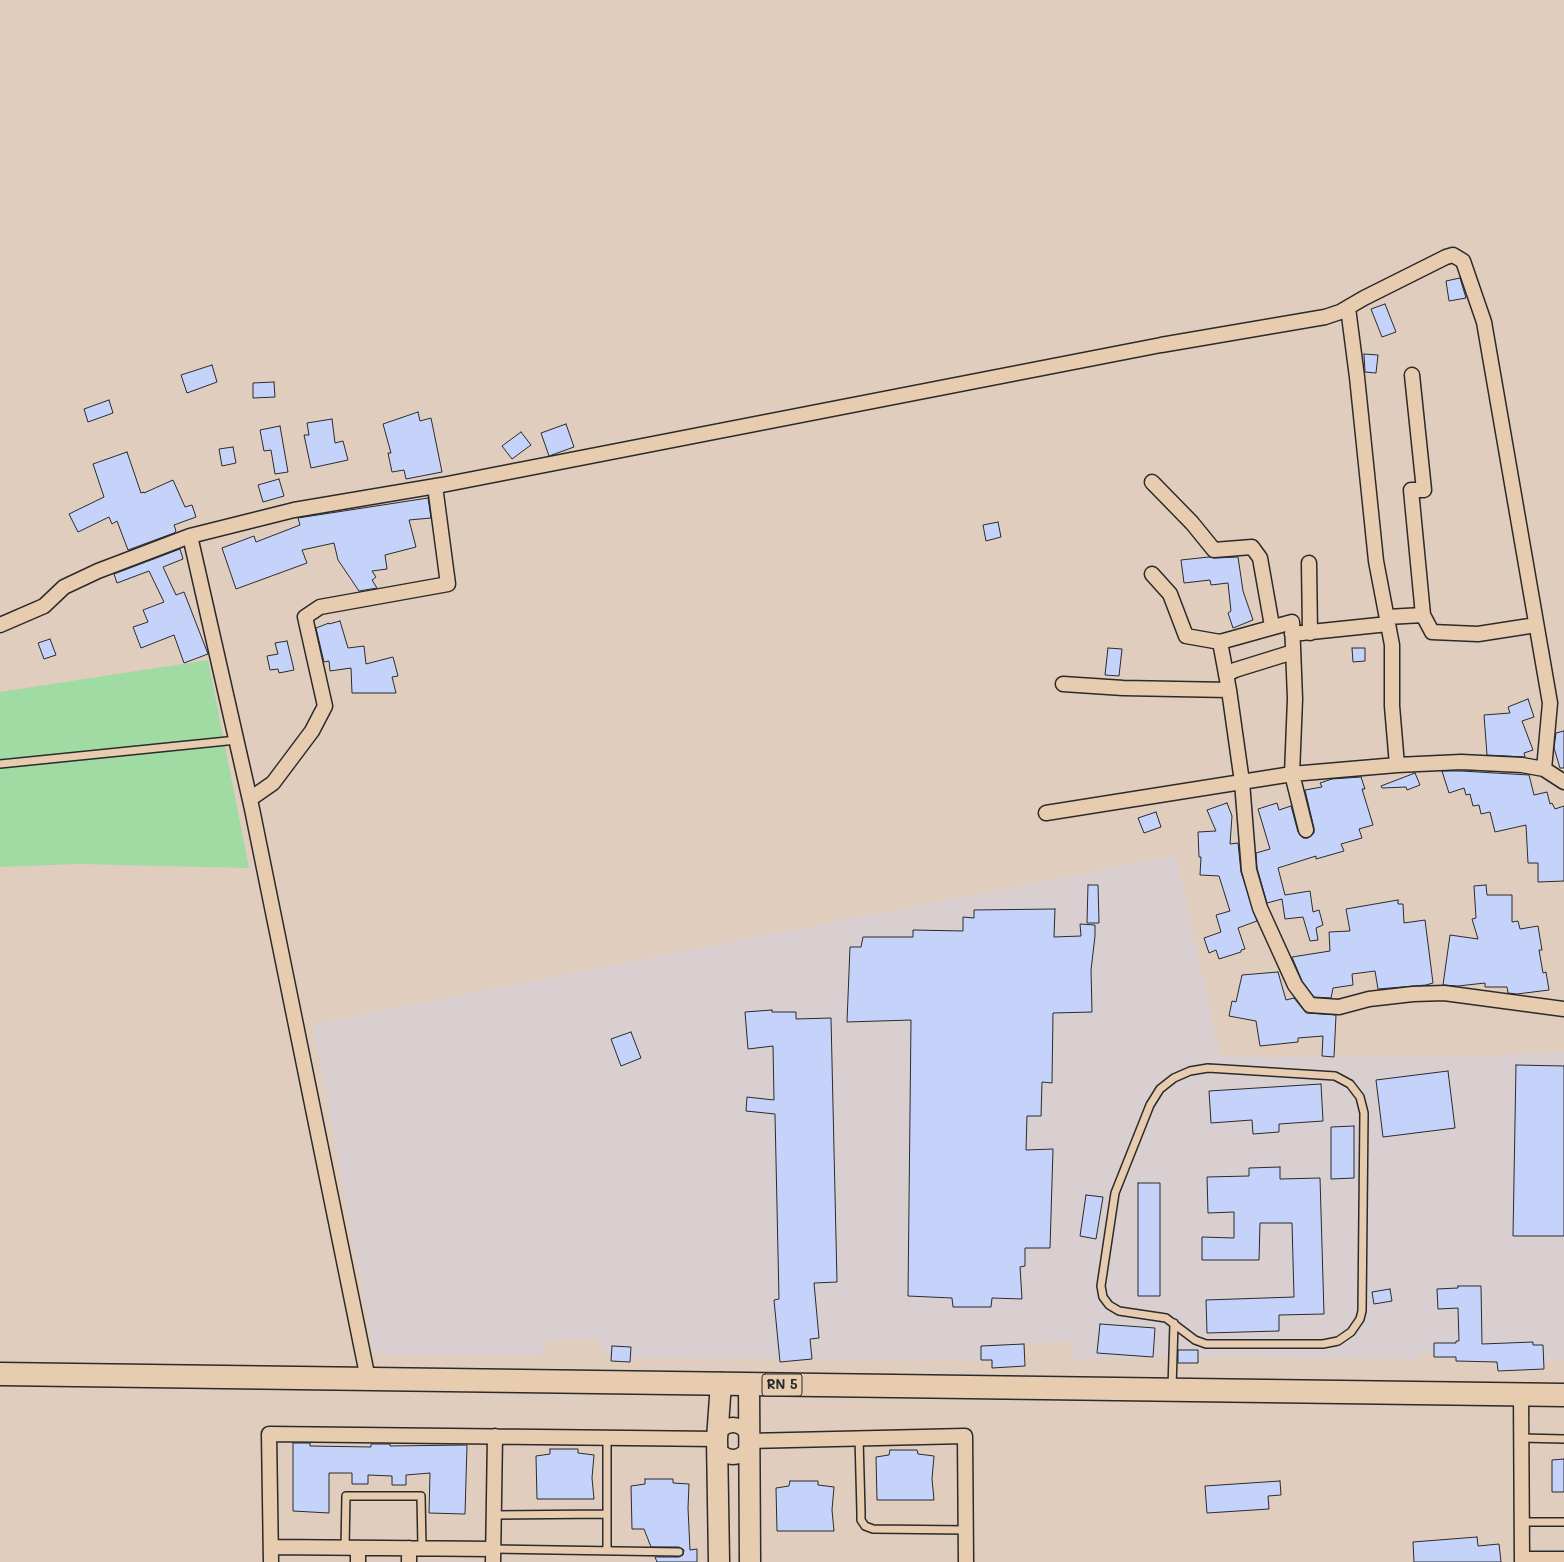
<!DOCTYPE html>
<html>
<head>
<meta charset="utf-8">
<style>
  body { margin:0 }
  canvas { display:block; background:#e1cdbe }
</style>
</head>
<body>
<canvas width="1564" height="1562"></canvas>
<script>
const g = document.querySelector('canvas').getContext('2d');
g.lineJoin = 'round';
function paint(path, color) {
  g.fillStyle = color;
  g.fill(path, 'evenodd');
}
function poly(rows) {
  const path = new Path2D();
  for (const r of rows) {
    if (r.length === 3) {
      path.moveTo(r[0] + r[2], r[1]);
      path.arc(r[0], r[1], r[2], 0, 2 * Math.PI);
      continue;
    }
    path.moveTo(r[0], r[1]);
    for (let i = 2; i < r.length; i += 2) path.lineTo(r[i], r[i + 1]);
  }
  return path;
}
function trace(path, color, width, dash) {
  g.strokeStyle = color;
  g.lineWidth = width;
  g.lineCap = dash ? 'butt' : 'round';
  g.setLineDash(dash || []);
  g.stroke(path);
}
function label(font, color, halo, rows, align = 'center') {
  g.font = font + ' Mali,sans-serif';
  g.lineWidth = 3.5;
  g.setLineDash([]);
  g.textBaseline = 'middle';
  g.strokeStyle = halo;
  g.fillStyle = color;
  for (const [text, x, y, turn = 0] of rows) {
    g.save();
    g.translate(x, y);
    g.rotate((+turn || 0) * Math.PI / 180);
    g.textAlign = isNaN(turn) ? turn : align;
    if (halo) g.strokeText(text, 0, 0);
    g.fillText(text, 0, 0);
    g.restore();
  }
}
const built = poly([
  [1176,855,1220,1056,1448,1057,1564,1052,1564,1361,1438,1358,1435,1355,1420,1354,1416,1359,1241,1357,1071,1359,1073,1341,992,1346,991,1360,609,1358,597,1338,547,1340,541,1355,374,1354,313,1024]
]);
const green = poly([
  [208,660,249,868,78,864,0,867,0,692]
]);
const building = poly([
  [1460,278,1466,298,1449,301,1446,281,1460,278],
  [1385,304,1396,332,1382,337,1371,309,1385,304],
  [1364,354,1378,355,1376,373,1365,372,1364,354],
  [212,365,217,382,187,393,181,375,212,365],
  [274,382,275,397,253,398,253,383,274,382],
  [109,400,113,413,88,422,84,409,109,400],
  [418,412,420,421,431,418,442,472,406,479,404,470,392,472,388,453,391,453,383,424,418,412],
  [332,419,335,443,343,441,348,460,311,468,304,435,309,435,307,423,332,419],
  [566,424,574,447,549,456,541,433,566,424],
  [280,426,288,472,275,474,271,450,264,451,260,430,280,426],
  [521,432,531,445,512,459,502,446,521,432],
  [233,447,236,463,222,466,219,449,233,447],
  [127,452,141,493,144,492,144,493,173,480,185,507,192,505,196,517,174,525,176,531,174,533,128,550,117,521,112,524,109,517,78,532,69,514,104,497,93,464,127,452],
  [279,479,284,496,263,502,258,485,279,479],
  [428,498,431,518,409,520,416,547,385,555,387,569,372,571,376,577,372,580,377,588,359,591,338,560,334,543,302,550,307,563,236,589,222,548,254,536,256,542,300,525,298,518,428,498],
  [998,522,1001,537,986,541,983,525,998,522],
  [180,549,183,559,163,567,176,595,184,592,208,654,184,663,174,635,141,648,133,627,148,622,143,610,164,602,149,571,117,583,114,574,180,549],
  [1209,557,1215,558,1238,557,1243,591,1253,620,1233,628,1228,613,1231,611,1228,583,1211,585,1210,580,1184,583,1181,560,1209,557],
  [340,621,348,648,364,646,366,664,393,657,398,676,392,677,396,693,352,693,351,668,330,671,329,661,324,662,316,628,329,623,329,624,340,621],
  [50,639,56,655,44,659,38,643,50,639],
  [287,641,294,670,279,673,278,669,270,670,267,656,278,654,275,643,287,641],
  [1108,648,1122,649,1119,676,1105,675,1108,648],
  [1352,648,1365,648,1365,661,1353,662,1352,648],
  [1528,699,1534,717,1522,721,1533,750,1524,753,1525,757,1487,755,1484,715,1510,713,1508,707,1528,699],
  [1564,731,1564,768,1560,768,1554,748,1556,733,1564,731],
  [1442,771,1461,771,1529,775,1534,795,1547,792,1550,804,1552,803,1555,809,1564,806,1564,881,1538,882,1538,863,1528,863,1526,825,1495,832,1490,812,1481,814,1479,805,1473,806,1470,794,1466,795,1464,788,1449,793,1442,771],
  [1415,773,1420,785,1407,790,1406,787,1382,788,1381,786,1415,773],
  [1361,777,1365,789,1362,789,1373,825,1359,829,1362,838,1341,844,1344,851,1316,859,1316,856,1278,868,1285,895,1310,891,1313,912,1319,910,1323,925,1316,928,1318,940,1310,941,1303,917,1285,919,1282,899,1267,903,1257,868,1256,853,1270,849,1258,809,1277,803,1279,810,1291,806,1298,832,1303,838,1308,838,1314,833,1314,828,1305,790,1322,787,1320,783,1332,779,1361,777],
  [1227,803,1232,816,1230,844,1238,843,1241,872,1257,921,1238,928,1245,949,1241,950,1241,952,1219,959,1216,950,1209,953,1204,938,1221,932,1216,915,1230,911,1219,876,1200,875,1201,857,1199,857,1198,832,1216,831,1207,810,1227,803],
  [1156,812,1161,827,1144,833,1138,818,1156,812],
  [1088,885,1098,885,1099,923,1087,923,1088,885],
  [1486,885,1487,895,1512,895,1512,922,1518,921,1520,929,1538,926,1542,950,1539,950,1543,973,1546,972,1549,990,1517,994,1508,993,1507,987,1485,987,1485,983,1458,986,1443,985,1450,935,1478,939,1472,919,1476,918,1474,886,1486,885],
  [1398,900,1398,904,1403,904,1404,923,1425,920,1433,983,1426,985,1378,989,1375,971,1352,974,1353,985,1333,988,1331,998,1314,997,1302,981,1292,957,1330,951,1329,932,1350,931,1346,909,1398,900],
  [1055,909,1054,937,1081,936,1080,924,1095,925,1095,936,1091,970,1092,1012,1053,1013,1052,1083,1042,1082,1041,1116,1027,1116,1026,1150,1053,1149,1050,1248,1025,1248,1025,1266,1020,1267,1022,1299,992,1298,991,1307,953,1307,952,1298,908,1296,911,1020,847,1022,850,947,861,947,863,937,913,937,913,930,963,931,963,917,974,918,974,910,1055,909],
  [1278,972,1286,1000,1294,998,1306,1013,1336,1015,1334,1057,1322,1056,1323,1036,1298,1038,1298,1042,1260,1046,1256,1021,1229,1016,1232,1001,1236,1002,1242,975,1278,972],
  [772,1010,772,1012,796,1012,796,1019,831,1018,837,1282,814,1283,819,1338,810,1339,812,1359,780,1362,774,1300,779,1299,775,1114,746,1111,747,1097,774,1100,773,1046,748,1049,745,1012,772,1010],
  [631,1032,641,1058,621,1066,611,1039,631,1032],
  [1516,1065,1564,1066,1564,1236,1513,1236,1516,1065],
  [1448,1071,1455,1128,1383,1137,1376,1080,1448,1071],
  [1321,1084,1323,1121,1279,1124,1279,1132,1253,1134,1252,1120,1211,1123,1209,1091,1321,1084],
  [1354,1126,1354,1178,1331,1179,1331,1127,1354,1126],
  [1280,1167,1280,1179,1320,1178,1324,1314,1279,1315,1279,1331,1207,1333,1206,1300,1294,1297,1292,1223,1260,1223,1259,1260,1202,1260,1202,1237,1234,1238,1234,1212,1208,1213,1207,1177,1249,1176,1249,1168,1280,1167],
  [1138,1183,1160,1183,1160,1296,1138,1296,1138,1183],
  [1086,1195,1103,1197,1096,1239,1080,1236,1086,1195],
  [1458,1286,1481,1286,1482,1344,1533,1342,1533,1345,1543,1345,1544,1369,1498,1371,1497,1362,1456,1361,1456,1357,1434,1357,1434,1343,1456,1343,1456,1341,1459,1341,1458,1308,1438,1309,1437,1289,1458,1288,1458,1286],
  [1390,1289,1392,1301,1374,1304,1372,1292,1390,1289],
  [1100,1324,1155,1328,1153,1357,1097,1353,1100,1324],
  [1024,1344,1025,1366,992,1368,992,1360,981,1360,981,1346,1024,1344],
  [612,1346,631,1347,630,1362,611,1361,612,1346],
  [1178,1350,1198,1350,1198,1363,1178,1363,1178,1350],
  [293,1443,310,1443,310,1446,371,1447,371,1444,390,1444,390,1446,467,1445,465,1514,429,1513,430,1473,406,1475,406,1485,392,1485,392,1476,368,1475,368,1484,352,1484,352,1473,329,1473,329,1513,293,1511,293,1443],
  [550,1449,578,1449,578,1453,594,1455,592,1478,594,1499,537,1499,536,1456,550,1454,550,1449],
  [890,1450,917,1450,918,1454,934,1456,932,1479,934,1500,877,1500,876,1457,889,1455,890,1450],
  [1564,1459,1564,1492,1552,1492,1552,1460,1564,1459],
  [645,1479,673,1479,673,1483,689,1484,688,1508,690,1550,697,1549,697,1562,657,1562,655,1557,679,1557,683,1555,684,1550,679,1547,651,1547,644,1529,632,1529,631,1486,645,1484,645,1479],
  [790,1481,818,1481,818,1485,834,1487,832,1510,834,1531,777,1531,776,1488,789,1486,790,1481],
  [1280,1481,1281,1495,1268,1496,1269,1509,1207,1513,1205,1486,1280,1481],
  [1477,1537,1478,1546,1499,1544,1501,1562,1414,1562,1413,1542,1477,1537]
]);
const lane = poly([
  [0,764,237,740],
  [1208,1068,1335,1076,1350,1084,1360,1097,1364,1113,1362,1311,1360,1319,1351,1332,1338,1341,1323,1344,1206,1344,1195,1340,1166,1318,1119,1311,1109,1305,1103,1297,1101,1286,1115,1193,1150,1105,1160,1089,1174,1078,1190,1071,1208,1068],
  [1172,1388,1174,1323],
  [859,1438,861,1512,861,1520,865,1526,873,1529,966,1530],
  [1521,1438,1564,1439],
  [494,1515,607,1514],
  [1522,1522,1564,1522],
  [345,1548,346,1496,421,1496,422,1548],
  [493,1549,679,1552],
  [607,1551,607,1438]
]);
const street = poly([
  [1348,308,1357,377,1376,561,1392,645,1392,706,1397,765],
  [1412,375,1424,490,1411,490,1423,615,1432,632,1478,634,1536,625],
  [1152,482,1192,523,1214,550,1252,547,1260,558,1272,626],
  [190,536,252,809,368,1379],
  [1309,563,1310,633],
  [1152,574,1170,594,1186,636,1220,642],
  [1387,617,1423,615],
  [0,625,44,606,64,587,98,571,190,536,294,510,442,485,1161,345,1325,317,1340,312,1364,298,1446,257,1453,255,1463,261,1484,322,1550,703,1544,769],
  [1292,634,1388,624],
  [1226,675,1235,670,1293,652],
  [1063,684,1123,688,1229,690],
  [250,799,273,783,312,731,325,706,305,617,320,607,448,584,435,486],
  [1046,813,1292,774,1397,765,1461,762,1522,765,1544,769,1564,782],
  [1306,830,1292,774,1295,699,1292,622,1220,642,1229,690,1242,782,1249,870,1260,908,1295,985,1310,1005,1339,1007,1369,999,1413,994,1444,993,1564,1009],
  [1521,1394,1522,1562],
  [733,1441,16],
  [748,1441,965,1436,966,1562],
  [271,1547,493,1549],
  [358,1548,358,1562],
  [1522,1559,1564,1559],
  [271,1562,269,1434,717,1439],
  [409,1562,409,1548],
  [493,1562,495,1436]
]);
const secondary = poly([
  [749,1385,750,1562],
  [719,1562,717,1439,721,1383]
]);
const primary = poly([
  [0,1374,1564,1395]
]);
const shields = [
  [782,1385,40]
];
const shieldNames = [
  ["RN 5",782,1385]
];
paint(built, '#d9cfd0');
paint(green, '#9fdba2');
paint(building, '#c5d3fa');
trace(building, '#2b2b2b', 1);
trace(lane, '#2b2b2b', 10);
trace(street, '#2b2b2b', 17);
trace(secondary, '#2b2b2b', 23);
trace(primary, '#2b2b2b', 25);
trace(lane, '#e8ccaf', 7);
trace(street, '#e8ccaf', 14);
trace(secondary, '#e8ccaf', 20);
trace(primary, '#e8ccaf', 22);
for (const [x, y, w] of shields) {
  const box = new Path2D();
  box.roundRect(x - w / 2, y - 11, w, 22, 3);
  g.fillStyle = '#e8ccaf';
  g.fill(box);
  trace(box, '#2b2b2b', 1);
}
label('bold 13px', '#2b2b2b', null, shieldNames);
</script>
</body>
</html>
